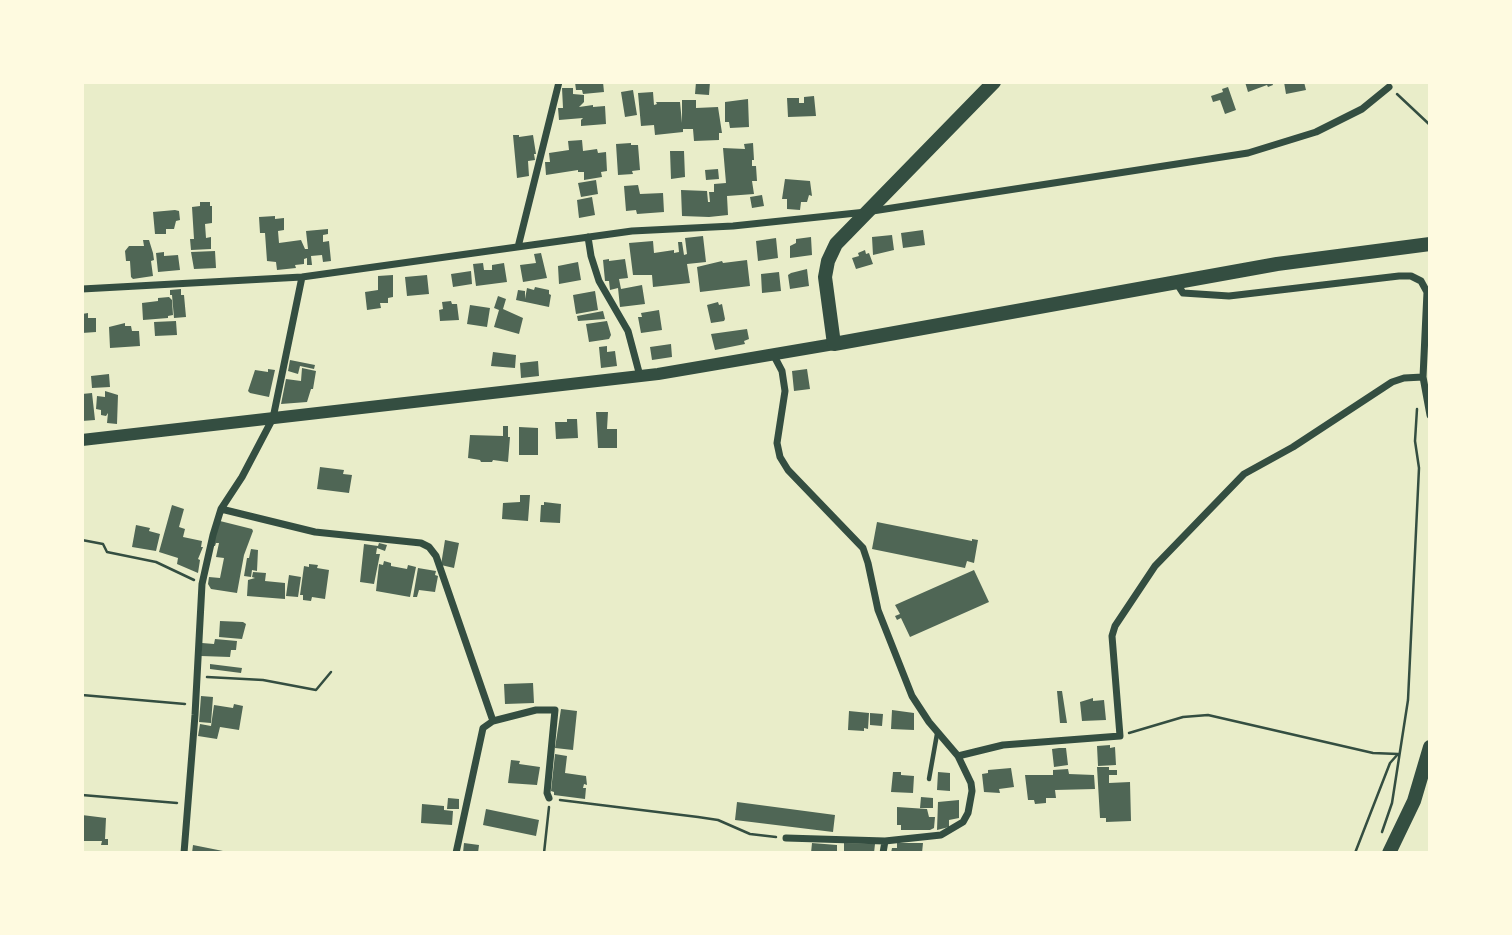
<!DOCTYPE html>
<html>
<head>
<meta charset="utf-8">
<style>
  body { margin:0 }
  #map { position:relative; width:1512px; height:935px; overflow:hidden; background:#e9edc9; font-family:"DejaVu Sans",sans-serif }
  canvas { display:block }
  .frame { position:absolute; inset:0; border:84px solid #fefae0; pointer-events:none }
</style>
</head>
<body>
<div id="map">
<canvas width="1512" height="935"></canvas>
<div class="frame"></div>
</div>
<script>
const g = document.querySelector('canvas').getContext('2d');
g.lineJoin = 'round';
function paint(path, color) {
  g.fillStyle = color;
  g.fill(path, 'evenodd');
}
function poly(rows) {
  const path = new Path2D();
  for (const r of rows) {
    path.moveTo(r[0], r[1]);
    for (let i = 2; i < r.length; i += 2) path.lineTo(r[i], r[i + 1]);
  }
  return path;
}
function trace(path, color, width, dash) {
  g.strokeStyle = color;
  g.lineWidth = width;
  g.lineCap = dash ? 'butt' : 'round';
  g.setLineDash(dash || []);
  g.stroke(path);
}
const building = poly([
  [575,82,603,82,604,92,583,94,582,90,576,90],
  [696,82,710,82,709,95,695,94],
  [1245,82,1272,82,1273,85,1268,87,1267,85,1248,92],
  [1284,82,1304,82,1306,90,1286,94],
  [1228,87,1236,110,1225,114,1220,100,1213,102,1211,96,1223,92,1222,89],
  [562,88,573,88,573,94,584,95,584,102,579,107,593,105,593,107,605,106,606,124,581,126,581,120,583,118,559,120,558,108,563,108],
  [633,90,637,115,625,117,621,92],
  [653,92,654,105,657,104,656,102,680,102,682,123,682,100,696,100,696,108,718,107,722,133,719,133,719,140,694,141,693,129,683,129,683,132,655,135,654,125,641,126,638,93],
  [814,96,816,116,788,117,787,98,799,98,799,103,804,103,804,97],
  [748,99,749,127,730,128,729,122,725,122,725,102],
  [513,135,519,135,519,137,533,135,536,154,534,154,535,160,528,161,529,176,517,178],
  [582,140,583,151,597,149,598,153,606,152,607,171,601,172,602,177,584,180,584,172,578,172,578,170,546,175,545,162,550,162,549,153,569,150,568,141],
  [631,143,631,145,638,145,640,170,632,171,633,174,618,175,616,144],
  [753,143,754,160,752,160,752,166,756,166,757,181,752,181,754,194,727,196,728,215,709,217,682,216,681,190,707,191,708,202,710,202,709,192,714,192,714,184,726,183,723,148,745,149,744,144],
  [670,151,684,151,685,177,671,179],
  [718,169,719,179,706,180,705,170],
  [785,179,810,181,812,196,809,195,807,202,801,202,800,210,787,209,787,199,782,199],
  [596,180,598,194,581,197,578,183],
  [638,185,640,194,663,193,664,212,637,214,636,210,626,211,624,186],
  [762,195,764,206,752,208,750,197],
  [592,197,595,215,579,218,577,200],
  [200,202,210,202,210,206,212,206,212,223,205,224,206,238,211,237,211,249,191,250,190,239,194,239,192,207,200,206],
  [175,210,179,211,180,220,176,221,174,229,166,229,166,234,155,234,153,212],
  [275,216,275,219,284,218,284,230,278,231,279,243,301,240,305,249,308,249,306,231,328,229,328,234,323,235,323,242,329,241,331,261,323,262,322,255,311,256,312,265,307,265,307,258,304,259,304,264,295,265,296,268,277,270,276,262,267,261,265,233,260,233,259,217],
  [923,230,925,245,903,248,901,233],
  [892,235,894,250,873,255,872,237],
  [703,236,706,262,687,264,690,283,653,287,652,275,633,275,629,243,653,241,654,253,674,250,674,253,679,252,678,242,682,242,684,255,687,254,685,238],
  [811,237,812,255,790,258,790,246,796,243,796,239],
  [776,238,778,258,758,261,756,241],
  [143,240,149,240,153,253,154,260,151,261,153,276,133,279,131,277,130,261,126,261,125,251,129,246,144,246],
  [865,250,866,254,869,253,873,264,856,269,852,258,859,256,858,253],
  [215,251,216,268,194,269,191,252],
  [164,252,164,256,178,255,180,270,158,272,156,253],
  [541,253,547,278,523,282,520,265,536,263,534,254],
  [609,259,609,261,625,259,628,278,619,279,621,289,642,285,645,304,620,307,618,288,610,290,609,281,605,281,603,260],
  [747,260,750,286,700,292,697,267,722,261,723,263],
  [578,262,581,280,559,284,558,266],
  [483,263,484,270,492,270,492,265,504,263,507,282,476,286,473,264],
  [807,269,809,286,790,289,788,275,791,273],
  [471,271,472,284,453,287,451,274],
  [779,272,781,291,762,293,761,274],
  [393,275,393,297,388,298,388,303,380,303,381,308,367,310,365,292,378,290,378,276],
  [427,275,429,294,407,296,405,277],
  [535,287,549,290,549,294,551,295,549,307,516,300,518,290,525,291,525,299,527,288,534,290],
  [181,289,181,295,184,295,186,317,174,318,172,295,170,295,170,290],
  [595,291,598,310,576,314,573,295],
  [498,296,506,299,503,309,523,318,519,334,494,327,499,310,494,308],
  [169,297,172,300,173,315,168,316,168,318,143,320,142,303,158,301,158,298],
  [451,301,452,304,457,304,459,320,440,321,439,310,443,309,442,302],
  [718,302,719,305,722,304,725,319,724,321,711,323,707,305],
  [470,305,490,308,487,327,467,324],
  [659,310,662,330,641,333,638,317,642,317,641,313],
  [603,311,605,319,578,321,577,316],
  [88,313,88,318,96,318,96,332,82,333,82,314],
  [176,321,177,335,155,336,154,322],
  [607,321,611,335,609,339,589,342,586,324],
  [125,323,125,326,131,326,132,331,139,331,140,346,110,348,109,327],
  [747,329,749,339,744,341,745,344,715,350,711,334],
  [671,344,672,357,652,360,650,347],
  [607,346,607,352,615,351,617,366,601,368,599,347],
  [493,352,516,355,515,368,491,366],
  [290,360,315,365,314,369,300,366,298,374,288,371],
  [538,361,539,376,521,378,520,363],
  [302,368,316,371,313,389,311,389,307,402,281,404,286,379,301,381],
  [268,369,275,370,269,397,250,393,248,391,255,370,268,372],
  [807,369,810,389,794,391,792,371],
  [109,374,110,387,92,388,91,376],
  [105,391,118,395,117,424,107,423,108,413,106,416,101,415,101,410,96,409,97,396,105,397],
  [92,393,95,420,82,421,82,394],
  [596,412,608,412,607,429,617,429,617,448,598,448],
  [567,419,577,419,578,438,556,439,555,422,567,422],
  [503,426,508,426,508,437,510,437,508,462,493,460,492,462,481,462,480,460,468,458,470,435,503,436],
  [519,427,538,428,538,455,519,455],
  [320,467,344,470,343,474,352,475,349,493,317,489],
  [520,495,530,495,528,521,502,519,503,503,520,502],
  [544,502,561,504,560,523,540,522,541,505,544,505],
  [172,505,184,509,179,527,185,529,183,537,202,541,201,547,203,547,198,559,200,560,198,573,177,564,178,558,159,552],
  [220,521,252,529,253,531,244,555,237,593,211,589,208,584,209,577,220,578,224,558,216,557,219,543,216,543,215,546,212,546],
  [877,522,972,541,972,539,978,540,974,563,967,561,965,568,872,549],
  [136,525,150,528,149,531,160,534,156,551,132,547],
  [445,540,459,543,454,568,441,565],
  [379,543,387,545,385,551,377,548,376,554,380,554,374,584,360,582,364,544,378,546],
  [251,549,258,550,257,571,252,570,251,577,244,576,247,558,249,558],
  [384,561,391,563,391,566,407,569,408,565,416,567,410,597,376,591,379,564,383,565],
  [309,564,318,565,317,568,329,570,325,599,312,597,311,601,303,600,303,595,300,595,304,566,309,567],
  [418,568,436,571,435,575,438,576,435,592,419,590,417,597,413,597],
  [974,570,989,602,910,637,901,618,897,620,895,616,900,614,895,605],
  [253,572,266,573,265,581,285,583,285,599,247,596,248,580,255,578,252,577],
  [289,575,301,577,298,597,286,596],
  [220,621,243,622,246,624,242,639,219,637],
  [215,639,237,641,236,650,231,650,230,657,201,656,202,643,214,644],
  [210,664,242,668,241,673,210,669],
  [533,683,534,703,505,704,504,684],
  [1057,691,1062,691,1067,723,1060,723],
  [201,696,213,697,211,723,199,722],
  [1093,698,1093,701,1104,700,1106,720,1082,721,1080,702],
  [234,704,243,706,239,730,220,727,217,739,198,736,200,724,211,726,214,705,233,708],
  [561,709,577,711,573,750,555,748],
  [892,710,914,713,914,730,891,729],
  [849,711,869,713,868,729,864,728,864,731,848,730],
  [870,713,883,714,882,726,870,725],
  [1110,745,1110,748,1115,747,1116,765,1098,766,1097,746],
  [1059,748,1066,748,1068,765,1054,767,1052,749],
  [555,754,567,756,565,773,586,776,587,785,584,784,583,788,586,788,585,799,554,795,554,792,551,791],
  [511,760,520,761,519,764,540,767,537,785,508,783],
  [1097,767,1109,767,1109,770,1117,770,1117,775,1109,775,1109,783,1130,782,1131,821,1106,822,1106,818,1100,818],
  [1011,768,1014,787,999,789,1000,793,984,792,982,774,988,773,988,770],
  [1068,769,1069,774,1094,775,1095,789,1055,790,1056,798,1046,798,1046,803,1035,804,1034,800,1028,800,1025,775,1053,775,1053,770],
  [893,772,901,772,901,775,914,776,913,793,891,792],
  [938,772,950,773,950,791,937,790],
  [921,797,933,798,933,808,920,808],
  [448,798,459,799,459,809,447,809],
  [959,800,959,818,949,820,949,827,937,830,938,802],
  [737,802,835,815,833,832,735,820],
  [422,804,444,806,444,810,453,811,452,825,421,823],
  [897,807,927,809,929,817,935,817,934,828,930,830,901,830,901,825,897,825],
  [486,809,539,820,536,836,483,825],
  [82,815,106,818,105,839,108,839,108,845,101,845,102,841,82,841],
  [464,843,479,845,478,853,463,853],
  [812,843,837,845,837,853,811,853],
  [844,843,875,844,874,853,844,853],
  [897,843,923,843,922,853,891,853,892,848,897,848],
  [193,845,223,851,223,853,192,853]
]);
const path = poly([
  [1397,94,1430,125],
  [82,540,103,544,107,552,156,562,194,580],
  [207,677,263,680,316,690,331,672],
  [82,695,185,704],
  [1129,733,1183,717,1208,715,1373,753,1398,754],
  [82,795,177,803],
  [560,800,698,817,718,820,750,834,776,837],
  [1382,832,1392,803,1408,700,1419,468,1415,441,1417,409],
  [544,853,549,807],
  [1355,853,1390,763,1398,754]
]);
const service = poly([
  [929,779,937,734]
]);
const minor = poly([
  [588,237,591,256,599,281,628,331,640,376],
  [518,247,559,82],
  [1176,282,1183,293,1229,296,1399,276,1411,276,1421,281,1427,292,1423,377,1430,415],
  [82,289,302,277,632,231,733,226,866,212,1248,153,1316,132,1362,109,1389,87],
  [773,354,782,371,785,391,777,443,780,457,788,470,863,548,868,563,878,610,912,696,929,722,958,756,971,783,972,791,968,813,963,822,941,835,885,841,786,838],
  [221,509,315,532,421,543,429,547,436,556,493,721,483,728,456,853],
  [493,721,536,710,555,710,547,793,549,798],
  [958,756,1003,745,1120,736,1112,636,1115,626,1155,566,1244,474,1293,447,1392,382,1404,378,1423,377],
  [184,853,195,715,202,584,213,535,221,509,242,477,273,418,302,277],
  [883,853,885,841]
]);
const secondary = poly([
  [82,440,658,374,834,344]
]);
const primary = poly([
  [994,82,836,244,828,261,825,277,834,344,1277,264,1430,244],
  [1389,853,1414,801,1430,747]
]);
paint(building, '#4f6655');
trace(path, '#344e41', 2.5);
trace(service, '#344e41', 4.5);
trace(minor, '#344e41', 7);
trace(secondary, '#344e41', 12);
trace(primary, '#344e41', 14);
</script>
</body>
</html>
